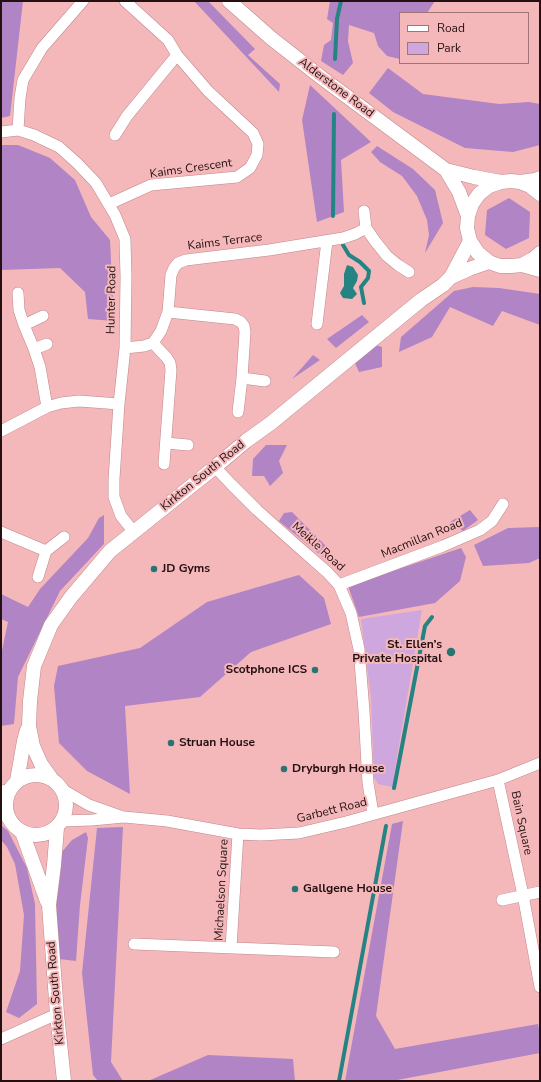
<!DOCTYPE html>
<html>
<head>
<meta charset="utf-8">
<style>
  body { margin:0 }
  #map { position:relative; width:541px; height:1082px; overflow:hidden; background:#f4b8bb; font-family:"Nunito Sans",sans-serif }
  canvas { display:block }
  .frame { position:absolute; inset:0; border:2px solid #241011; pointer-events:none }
  .legend { position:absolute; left:399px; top:12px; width:130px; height:52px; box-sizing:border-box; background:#f4b8bb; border:1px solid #a17577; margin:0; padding:5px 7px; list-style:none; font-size:12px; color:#241011 }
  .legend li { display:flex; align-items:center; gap:8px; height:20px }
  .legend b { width:20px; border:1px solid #a17577 }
</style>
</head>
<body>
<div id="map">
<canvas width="541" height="1082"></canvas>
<div class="frame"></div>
<ul class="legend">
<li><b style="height:5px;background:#fff"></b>Road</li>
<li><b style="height:11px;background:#cda7de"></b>Park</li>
</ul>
</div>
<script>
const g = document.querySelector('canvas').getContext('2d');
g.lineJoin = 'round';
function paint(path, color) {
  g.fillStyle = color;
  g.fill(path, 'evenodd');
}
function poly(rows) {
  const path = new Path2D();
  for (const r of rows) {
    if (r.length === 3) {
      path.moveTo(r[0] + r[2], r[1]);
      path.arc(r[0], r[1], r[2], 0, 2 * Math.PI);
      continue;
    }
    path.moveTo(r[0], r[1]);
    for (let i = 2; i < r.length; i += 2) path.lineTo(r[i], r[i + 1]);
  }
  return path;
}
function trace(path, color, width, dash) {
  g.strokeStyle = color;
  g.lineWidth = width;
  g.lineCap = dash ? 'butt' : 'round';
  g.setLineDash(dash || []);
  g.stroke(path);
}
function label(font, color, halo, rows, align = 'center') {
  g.font = font + ' "Nunito Sans",sans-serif';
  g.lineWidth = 4;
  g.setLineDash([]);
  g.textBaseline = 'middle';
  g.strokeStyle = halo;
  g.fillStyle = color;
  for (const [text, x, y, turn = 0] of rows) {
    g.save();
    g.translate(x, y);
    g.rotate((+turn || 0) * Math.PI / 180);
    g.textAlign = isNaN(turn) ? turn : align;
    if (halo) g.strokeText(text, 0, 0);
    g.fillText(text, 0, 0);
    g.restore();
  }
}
const green = poly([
  [422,610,392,787,378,784,374,777,371,698,361,619]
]);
const forest = poly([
  [1,1,23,1,10,116,1,118],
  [194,1,208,1,255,49,248,55,280,84,279,92],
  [330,1,435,1,427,13,400,13,400,59,387,56,378,46,374,33,349,25,348,41,353,63,343,75,321,61,324,45,331,40,333,23,327,19],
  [388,68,423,94,499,104,529,102,540,104,540,145,513,152,465,148,393,112,369,93],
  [310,85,371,142,341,160,344,212,317,222,302,120],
  [1,145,18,145,50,158,75,180,91,217,110,240,114,321,88,319,85,292,60,268,1,270],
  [377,146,413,169,435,190,443,223,425,253,429,235,427,220,417,196,402,176,380,162,371,152],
  [509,198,530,212,529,238,506,249,485,235,487,210],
  [473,287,499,288,540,294,540,325,502,311,493,326,450,307,432,337,399,352,401,337,454,291],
  [362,315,369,322,336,348,327,339],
  [376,345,382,347,382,367,359,372,355,363],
  [313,355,320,360,292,379],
  [266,445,287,445,279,461,283,473,270,486,264,476,252,476,253,459],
  [470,510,478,520,463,531,450,522],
  [292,512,329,549,330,555,324,558,279,521,284,513],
  [104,515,104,544,60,591,18,677,14,724,1,726,1,655,8,622,1,619,1,594,28,607,40,589,88,538,99,518],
  [540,527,540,558,529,563,483,566,474,545,508,528],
  [461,548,466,557,460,581,435,603,359,617,348,586],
  [299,575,324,598,331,624,251,652,200,697,125,706,130,794,87,771,59,743,54,686,58,666,140,648,207,602],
  [403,821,376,1016,395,1049,538,1024,540,1034,540,1053,392,1081,345,1081,392,824],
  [1,825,8,831,27,868,35,904,37,1004,19,1018,6,1012,20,971,24,915,15,864,7,847,1,840],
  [123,827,111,1062,123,1081,98,1081,93,1075,82,973,97,828],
  [86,832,88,838,80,905,76,961,59,959,56,902,61,853,72,840],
  [208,1055,293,1059,295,1081,148,1081]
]);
const water = poly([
  [347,265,353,267,358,275,357,281,353,288,357,294,352,299,343,298,340,293,344,286,344,274]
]);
const stream = poly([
  [335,59,337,19,341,1],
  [333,216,334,114],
  [343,245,349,255,360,262,369,271,368,278,361,287,364,303],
  [394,788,425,626,432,617],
  [339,1081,386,826]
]);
const minor = poly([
  [18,130,20,98,23,80,42,48,83,1],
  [1,132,18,130,34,135,59,147,77,163,96,183,115,215,125,239,126,277,125,348,119,404,114,479,114,497,121,516,133,531],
  [115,135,127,116,177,55],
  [109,204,151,185,237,177,250,168,257,155,258,144,253,133,208,91,177,55,168,40,125,1],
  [364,211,366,228],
  [18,293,19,310,24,325,34,349,40,367,47,407],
  [168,312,235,319,241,322,244,326,245,332,242,378,238,412],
  [317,324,327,241],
  [24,325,43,316],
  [153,343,167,358,170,363,171,370,164,464],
  [125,348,144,346,153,343,161,331,168,312,171,275,174,268,178,263,186,260,269,250,343,238,355,234,366,228,375,241,387,256,398,265,409,272],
  [34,349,47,344],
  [242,378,265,381],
  [1,431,47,407,61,403,79,401,119,404],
  [166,443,188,445],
  [215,467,231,484,257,510,295,544,327,572,339,585,351,613,359,649,364,711,368,783,373,814],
  [1,532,46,551,64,537],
  [38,577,46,551],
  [339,585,443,546,480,530,492,521,503,504],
  [498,780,523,895,540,987],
  [63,790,89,805,120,816],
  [1,791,10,790],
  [1,813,9,819],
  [62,821,92,820,124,817,167,821,238,834,261,835,299,833,346,822,498,780,540,763],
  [502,900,540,892],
  [134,944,334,952],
  [231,948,238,834],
  [1,1039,57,1014]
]);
const tertiary = poly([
  [229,1,271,38,322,78,446,170,474,177,501,182],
  [446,170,459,192,468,216],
  [520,182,535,180,540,178],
  [540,194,530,186,520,182,511,181,501,182,489,186,479,194,472,204,468,216,467,228,470,241,478,253,489,262,500,266,511,266,522,265,533,259,540,253],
  [522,265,540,270],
  [451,277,469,269,489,262],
  [36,805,30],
  [51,778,41,764,33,746,29,726,30,701,34,666,51,625,71,597,110,551,215,467,246,441,271,423,421,300,443,285,451,277,470,241],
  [17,781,24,741,27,730],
  [57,828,54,865,49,905,57,1014,64,1081],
  [22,832,47,901]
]);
const markers = [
  [154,569,4,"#297373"],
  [451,652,5,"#297373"],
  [315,670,4,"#297373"],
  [171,743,4,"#297373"],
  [284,769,4,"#297373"],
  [295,889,4,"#297373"]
];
const streetNames = [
  ["Alderstone Road",336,88,37],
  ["Kaims Crescent",191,169,-8],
  ["Kaims Terrace",225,242,-7],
  ["Hunter Road",112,300,-89],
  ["Kirkton South Road",203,476,-39],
  ["Macmillan Road",422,539,-22],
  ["Meikle Road",318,547,42],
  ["Garbett Road",332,811,-14],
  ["Bain Square",521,823,78],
  ["Michaelson Square",222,890,-87],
  ["Kirkton South Road",56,993,-95]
];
const poiNames = [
  ["JD Gyms",162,569],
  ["St. Ellen’s",442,645,"right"],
  ["Private Hospital",442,659,"right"],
  ["Scotphone ICS",307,670,"right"],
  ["Struan House",179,743],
  ["Dryburgh House",292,769],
  ["Gallgene House",303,889]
];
paint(green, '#cda7de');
paint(forest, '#b184c5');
paint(water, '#258383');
trace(stream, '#258383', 4);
trace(minor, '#bf8689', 12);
trace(tertiary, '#bf8689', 15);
trace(minor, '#fff', 11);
trace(tertiary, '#fff', 14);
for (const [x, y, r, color] of markers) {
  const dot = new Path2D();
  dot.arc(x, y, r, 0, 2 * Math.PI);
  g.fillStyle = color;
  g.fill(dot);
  trace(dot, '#f4b8bb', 1.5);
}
label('12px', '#241011', '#f4b8bb', streetNames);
label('bold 12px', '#241011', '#f4b8bb', poiNames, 'left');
</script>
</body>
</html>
